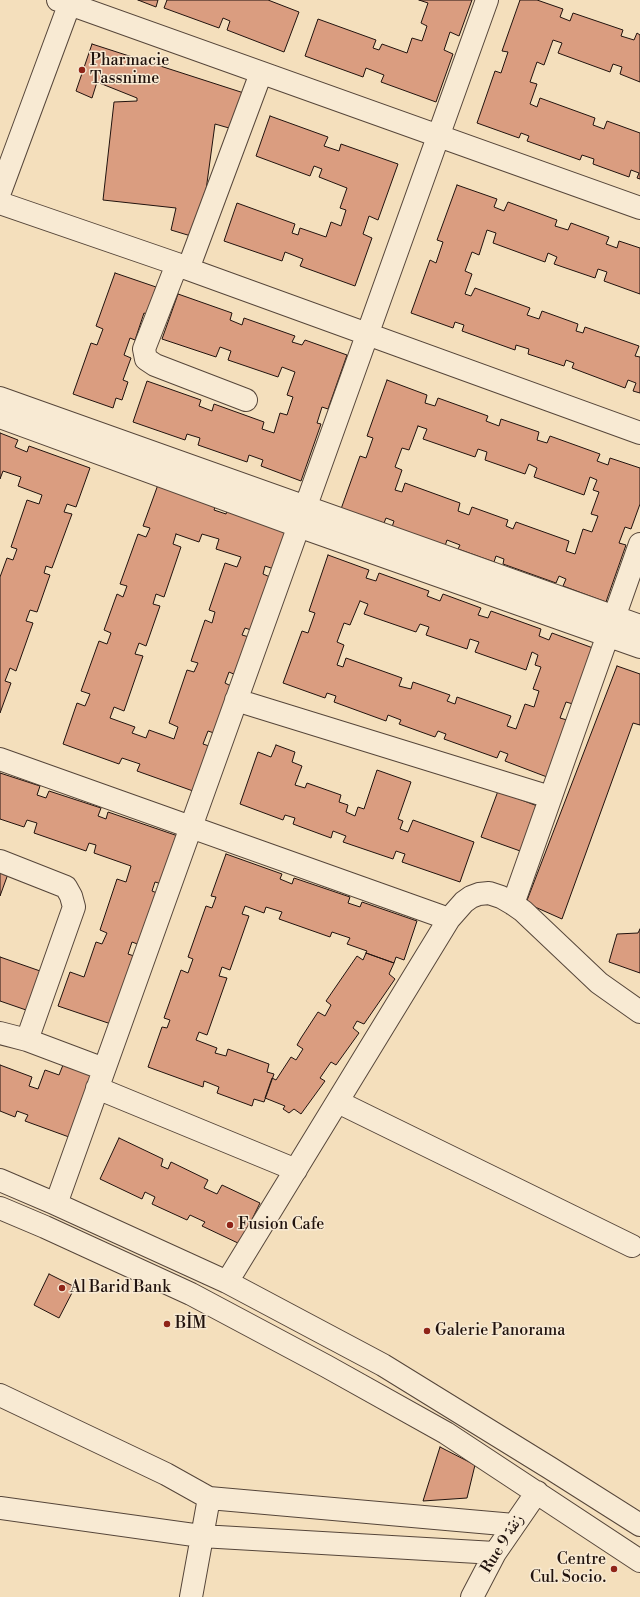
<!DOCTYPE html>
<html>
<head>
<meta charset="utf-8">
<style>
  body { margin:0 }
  canvas { display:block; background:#f4dfbc }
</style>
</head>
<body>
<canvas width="640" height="1597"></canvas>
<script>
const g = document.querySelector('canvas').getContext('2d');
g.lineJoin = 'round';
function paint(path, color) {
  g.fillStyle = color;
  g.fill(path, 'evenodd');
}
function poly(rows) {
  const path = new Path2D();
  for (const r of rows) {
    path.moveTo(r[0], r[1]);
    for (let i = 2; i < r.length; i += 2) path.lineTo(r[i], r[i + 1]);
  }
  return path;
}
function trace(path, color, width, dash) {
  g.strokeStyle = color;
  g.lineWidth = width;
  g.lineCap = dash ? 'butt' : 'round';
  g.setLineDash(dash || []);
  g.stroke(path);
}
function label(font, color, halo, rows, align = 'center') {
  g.font = font + ' "Libre Bodoni",Amiri,serif';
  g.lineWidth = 3;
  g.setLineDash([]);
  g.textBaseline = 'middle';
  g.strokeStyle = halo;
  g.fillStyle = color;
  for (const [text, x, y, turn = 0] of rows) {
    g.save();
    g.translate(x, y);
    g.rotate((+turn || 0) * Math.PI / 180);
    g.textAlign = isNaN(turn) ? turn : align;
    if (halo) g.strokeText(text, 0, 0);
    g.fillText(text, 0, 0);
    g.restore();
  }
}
const building = poly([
  [138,0,158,0,156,7,138,0],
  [167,0,268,0,299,12,284,52,227,30,230,21,223,18,219,28,164,8,167,0],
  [419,0,472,0,459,36,450,32,444,50,453,54,436,102,381,82,384,75,366,68,363,77,305,56,318,19,376,40,373,48,379,50,382,44,407,53,412,38,422,41,427,26,421,23,428,3,419,0],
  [520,0,537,0,563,9,560,17,570,21,573,13,623,30,621,36,634,40,637,33,640,35,640,82,620,74,622,67,613,64,610,72,558,53,562,43,553,40,544,65,537,62,530,82,537,84,530,104,537,107,540,98,595,118,593,125,604,129,607,121,640,133,640,179,637,178,639,173,631,170,629,177,593,164,594,159,582,155,580,160,527,141,529,136,521,133,519,138,477,123,495,71,501,73,508,52,502,51,520,0],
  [92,44,247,94,236,130,215,124,204,205,191,236,171,230,176,208,103,200,114,102,137,101,137,98,97,82,92,98,76,91,92,44],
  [270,116,328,137,324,146,339,151,341,144,398,164,378,220,369,216,363,234,372,238,355,286,300,266,303,259,285,252,282,261,224,241,237,203,295,224,292,233,298,235,300,228,326,237,331,222,341,226,346,210,340,208,347,188,319,177,322,169,314,166,310,176,256,156,270,116],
  [457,185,497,199,494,207,504,211,508,202,557,220,555,226,568,230,571,223,609,237,606,244,617,248,619,241,640,248,640,294,604,281,607,272,598,269,595,278,554,264,557,257,548,253,545,262,493,243,496,233,487,230,479,255,472,252,465,271,472,274,465,294,471,296,475,288,530,308,527,315,539,319,542,311,578,324,576,331,583,333,585,327,639,346,635,356,640,357,640,393,633,391,636,383,628,380,625,388,572,368,574,363,566,360,564,366,528,354,529,349,516,345,515,350,462,331,464,325,455,322,453,328,411,313,430,260,436,263,443,242,437,240,457,185],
  [115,273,156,287,154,294,152,316,144,313,135,340,130,338,124,355,131,358,123,380,128,382,122,400,116,398,113,408,73,394,91,343,97,345,103,329,96,326,115,273],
  [178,294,232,313,230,320,242,325,244,318,295,336,292,342,302,345,305,340,347,355,328,409,322,407,317,423,321,424,301,481,261,466,263,460,249,455,247,462,198,445,200,438,187,434,185,440,133,422,147,381,201,400,199,406,212,411,214,404,264,422,262,429,274,433,280,413,287,415,293,397,287,395,295,372,282,367,278,377,228,360,231,351,220,347,216,357,162,339,178,294],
  [387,380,427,395,425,403,435,406,438,398,488,416,486,421,499,426,501,419,539,432,537,440,547,443,550,436,600,454,597,461,608,465,610,458,640,468,640,504,631,529,625,527,619,543,626,545,606,602,563,586,566,579,559,576,556,583,503,564,504,559,496,556,494,562,458,549,460,545,447,540,445,546,392,527,394,521,386,518,384,523,341,509,360,456,366,458,373,438,367,436,387,380],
  [418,426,427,429,423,439,475,457,478,449,487,452,485,460,525,474,529,464,537,468,534,477,584,495,590,477,597,480,593,490,599,492,591,514,598,516,592,532,583,529,575,554,566,551,569,541,516,522,513,529,506,526,508,520,472,507,469,515,458,511,460,503,405,483,402,492,395,490,402,470,395,467,402,448,409,450,418,426],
  [0,433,18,440,15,447,27,452,29,446,90,468,76,507,67,504,64,512,72,514,52,568,46,566,44,573,50,575,37,612,30,610,26,621,33,623,16,671,10,668,5,681,11,683,0,713,0,577,7,558,13,560,17,549,11,547,27,500,39,504,42,495,18,486,21,477,3,471,0,479,0,433],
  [159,482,217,502,214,510,226,514,228,508,288,531,274,569,265,566,263,574,270,577,251,630,245,628,242,635,249,637,236,675,229,672,225,683,231,686,214,733,208,731,203,744,209,746,193,791,137,771,140,764,122,758,119,764,63,744,77,703,85,706,90,694,81,691,99,641,107,644,111,633,104,630,117,594,123,597,127,586,120,584,138,534,146,537,150,528,143,526,159,482],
  [176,534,199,542,202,534,219,539,216,549,241,557,237,567,225,563,209,610,215,612,212,623,205,620,191,661,198,663,194,672,187,670,169,723,178,727,174,739,149,730,146,738,132,733,135,727,110,718,114,707,124,711,143,656,135,654,139,643,146,646,160,606,153,604,156,594,164,597,181,547,173,544,176,534],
  [328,555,369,570,366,578,376,581,379,573,429,591,427,596,440,601,443,594,481,608,478,615,488,618,491,611,541,629,539,636,549,640,552,633,593,648,573,704,566,702,560,718,567,720,547,777,505,761,508,754,500,751,497,758,444,739,446,734,438,731,435,737,399,724,401,720,388,715,386,721,334,702,336,696,327,693,325,698,283,683,302,631,308,633,315,613,309,611,328,555],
  [360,601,368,604,364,614,416,632,420,624,429,627,426,635,467,649,470,639,479,642,475,652,526,670,532,652,538,655,535,665,541,667,533,689,539,691,534,707,525,704,516,729,507,726,511,716,457,697,455,704,447,701,450,695,413,682,411,689,399,686,402,678,346,658,343,667,337,665,344,645,337,642,344,623,350,625,360,601],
  [617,666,640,674,640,725,633,723,562,919,526,903,617,666],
  [276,745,295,752,292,762,302,766,295,785,305,788,307,783,341,795,339,802,348,805,346,812,355,816,358,807,364,809,377,770,411,782,398,819,403,821,400,829,408,832,413,820,474,842,460,882,402,862,405,854,396,851,393,859,343,842,346,836,333,831,331,838,293,824,295,818,285,815,283,820,240,804,258,752,271,757,276,745],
  [0,773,40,786,37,795,46,798,49,791,101,808,98,816,106,819,108,812,178,836,162,884,155,882,152,891,157,893,140,945,132,942,128,954,134,956,111,1024,58,1006,70,972,84,977,96,942,102,944,107,933,100,930,117,879,126,882,131,866,94,853,96,845,89,843,86,851,34,833,37,823,27,820,24,827,0,819,0,773],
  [498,791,540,807,523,852,481,837,498,791],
  [226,854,282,874,280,879,292,884,294,878,350,897,348,903,360,907,362,902,417,921,404,960,396,957,394,963,366,953,367,951,347,944,350,938,332,932,330,937,279,919,282,912,266,907,264,913,245,906,242,914,249,916,230,970,222,967,219,976,227,978,207,1035,199,1032,196,1040,217,1048,215,1053,226,1056,228,1049,269,1064,267,1072,274,1074,264,1102,254,1099,252,1106,217,1093,219,1087,204,1081,203,1087,148,1067,162,1027,167,1028,170,1020,164,1018,181,970,188,973,193,959,188,957,206,906,212,908,216,897,211,896,226,854],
  [0,872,8,874,0,896,0,872],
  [640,929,640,973,609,962,617,934,638,933,640,929],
  [366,953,394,963,389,974,395,979,364,1024,357,1021,353,1028,359,1033,336,1065,331,1062,320,1078,325,1081,301,1114,294,1109,289,1113,283,1109,285,1106,265,1098,272,1078,276,1080,291,1057,296,1060,303,1049,297,1045,301,1038,318,1012,325,1016,331,1005,326,1001,357,956,363,960,366,953],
  [0,957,43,972,29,1011,0,1001,0,957],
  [0,1065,32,1077,29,1086,38,1089,45,1070,59,1075,63,1065,92,1075,69,1137,25,1121,28,1115,17,1111,15,1117,0,1111,0,1065],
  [119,1138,163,1159,161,1166,168,1169,171,1162,208,1180,204,1188,217,1194,222,1185,260,1203,240,1244,202,1226,205,1222,190,1215,187,1220,152,1204,155,1197,145,1192,142,1199,100,1179,119,1138],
  [49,1274,75,1287,59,1318,34,1305,49,1274],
  [440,1447,475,1465,467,1498,423,1501,440,1447]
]);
const minor = poly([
  [58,0,640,208],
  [0,192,71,0],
  [0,203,177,264,188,269,640,433],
  [177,264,144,349,146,359,155,365,246,400],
  [188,269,261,73],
  [0,398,640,626],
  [0,417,298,526,640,647],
  [236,700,550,797],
  [0,759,449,919],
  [0,861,66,887,71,896,74,907,27,1040],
  [513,904,640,544],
  [0,1033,27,1040,104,1069],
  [97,1088,296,1170],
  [338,1102,632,1246],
  [0,1180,56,1204,227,1282,383,1365,550,1468,640,1525],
  [56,1204,487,0],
  [0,1208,45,1227,191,1294,326,1366,446,1433,640,1561],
  [227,1282,449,919,464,902,471,897,479,894,489,893,501,897,513,904,523,911,599,983,640,1012],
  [0,1395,166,1474,209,1498,191,1597],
  [209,1498,514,1525],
  [0,1508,201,1536,495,1553],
  [472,1597,495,1553,537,1492]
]);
const markers = [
  [82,70,4,"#8f2418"],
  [230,1225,4,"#8f2418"],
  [62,1288,4,"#8f2418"],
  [167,1324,4,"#8f2418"],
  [427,1331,4,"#8f2418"],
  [614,1569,4,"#8f2418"]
];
const poiNames = [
  ["Pharmacie",90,61],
  ["Tassnime",90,79],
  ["Fusion Cafe",238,1225],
  ["Al Barid Bank",70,1288],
  ["BİM",175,1324],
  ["Galerie Panorama",435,1331],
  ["Centre",606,1560,"right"],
  ["Cul. Socio.",606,1578,"right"]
];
const streetNames = [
  ["Rue 9 زنقة",503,1544,-58]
];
paint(building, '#da9d80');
trace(building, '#21130e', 1);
trace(minor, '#56463a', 24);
trace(minor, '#f8ead3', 22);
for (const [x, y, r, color] of markers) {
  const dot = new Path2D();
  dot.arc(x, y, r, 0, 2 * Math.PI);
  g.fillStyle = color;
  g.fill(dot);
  trace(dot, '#f8ead3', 1.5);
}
label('16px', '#21130e', '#f8ead3', poiNames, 'left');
label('16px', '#21130e', '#f8ead3', streetNames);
</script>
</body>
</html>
